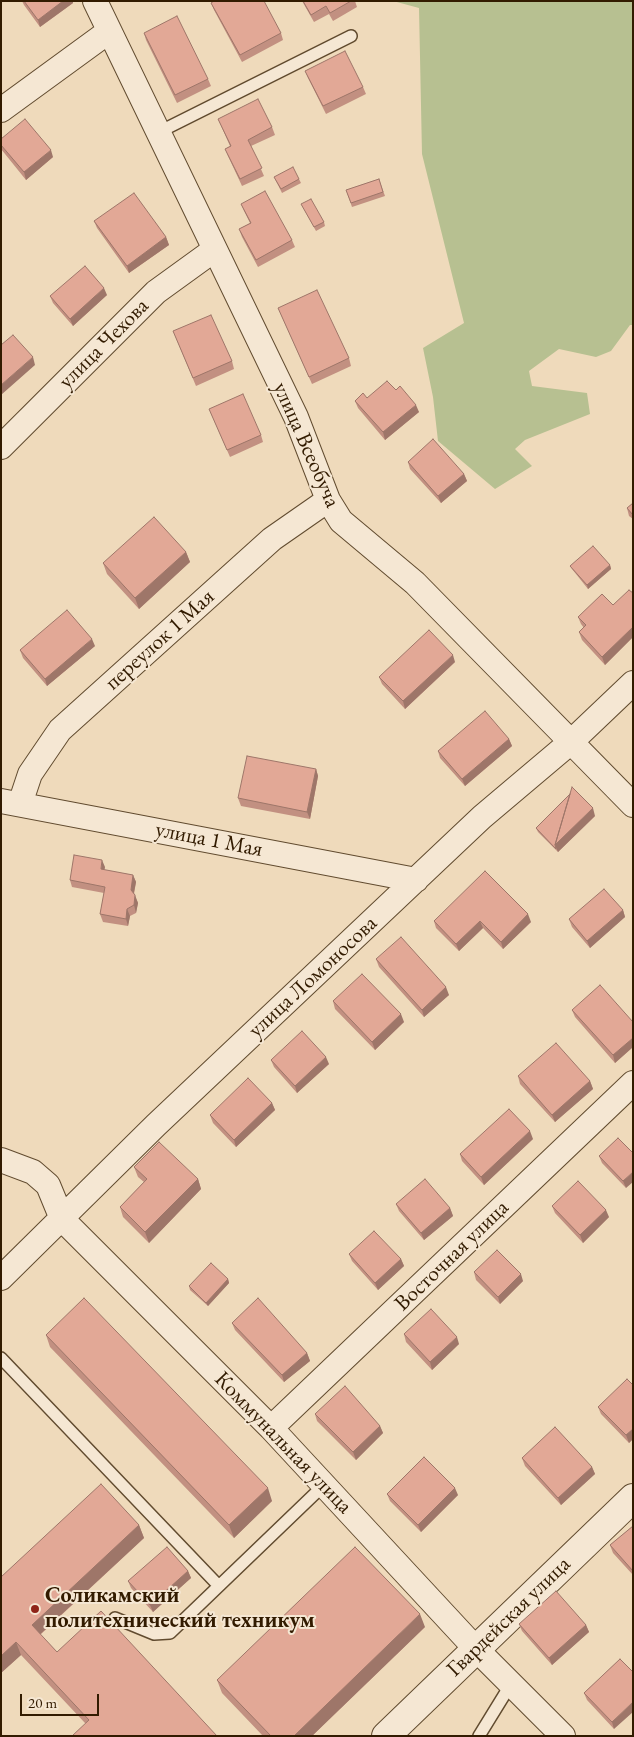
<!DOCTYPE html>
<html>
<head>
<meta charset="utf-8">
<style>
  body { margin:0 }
  #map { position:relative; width:634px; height:1737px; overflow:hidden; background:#efdabb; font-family:"EB Garamond",serif }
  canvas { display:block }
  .frame { position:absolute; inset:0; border:2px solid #321b00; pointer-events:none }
  .scale { position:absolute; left:20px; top:1694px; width:79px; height:22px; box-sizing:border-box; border:2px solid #321b00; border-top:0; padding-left:6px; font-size:15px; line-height:18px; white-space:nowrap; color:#321b00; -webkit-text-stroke:4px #f5e7d3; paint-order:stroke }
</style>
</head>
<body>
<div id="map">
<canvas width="634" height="1737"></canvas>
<div class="frame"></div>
<div class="scale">20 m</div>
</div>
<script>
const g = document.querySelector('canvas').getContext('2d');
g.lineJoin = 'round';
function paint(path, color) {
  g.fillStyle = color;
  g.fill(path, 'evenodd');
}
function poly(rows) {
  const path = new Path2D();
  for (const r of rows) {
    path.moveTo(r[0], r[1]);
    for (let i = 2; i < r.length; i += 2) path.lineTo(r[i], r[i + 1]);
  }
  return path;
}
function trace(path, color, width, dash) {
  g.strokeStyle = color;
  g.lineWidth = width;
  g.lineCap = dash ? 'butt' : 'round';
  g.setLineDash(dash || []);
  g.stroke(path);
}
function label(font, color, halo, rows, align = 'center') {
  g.font = font + ' "EB Garamond",serif';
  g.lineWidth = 4;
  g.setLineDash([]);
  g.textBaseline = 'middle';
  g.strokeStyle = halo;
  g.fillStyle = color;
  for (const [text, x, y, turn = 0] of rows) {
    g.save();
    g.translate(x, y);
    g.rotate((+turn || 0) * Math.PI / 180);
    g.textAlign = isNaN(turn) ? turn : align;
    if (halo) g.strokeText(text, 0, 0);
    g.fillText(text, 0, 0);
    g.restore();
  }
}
const green = poly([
  [393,1,633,1,633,325,630,325,611,351,596,357,559,349,529,371,532,386,587,393,590,414,525,440,515,449,532,466,495,489,438,441,433,397,423,348,464,323,422,154,419,8]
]);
const service = poly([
  [157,133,351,36],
  [1,1358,218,1585],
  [115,1618,154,1634,170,1633,324,1485],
  [479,1736,511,1684]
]);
const minor = poly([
  [95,1,296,417,328,500,341,521,415,583,633,805],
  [1,110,108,32],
  [1,447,156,292,214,250],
  [1,801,416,880],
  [20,804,30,774,60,730,272,539,328,500],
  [1,1160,33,1172,48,1185,62,1219,271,1428,476,1649,563,1736],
  [1,1278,156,1125,482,817,572,741,633,683],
  [271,1428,633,1083]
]);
const tertiary = poly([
  [386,1736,633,1498]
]);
const wall = poly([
  [22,1,73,1,73,3,40,27,24,5],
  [302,1,355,1,357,7,333,21,329,14,314,22],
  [211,3,281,33,283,40,242,62,214,10],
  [144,33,208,79,211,86,177,103,146,40],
  [305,71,363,87,366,94,326,114,308,78],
  [218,119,272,127,275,135,251,146,264,176,242,186,228,156,225,149,230,146],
  [1,139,53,157,26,180,1,149],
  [274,177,299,179,301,183,282,193],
  [379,179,385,196,352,207,346,190],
  [241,204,292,240,295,247,258,267,242,237,239,229,250,223,244,211],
  [301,204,324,222,325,226,316,231],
  [94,221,166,237,169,245,129,273,97,228],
  [107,295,73,326,53,303,50,296],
  [278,308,349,358,351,366,312,384],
  [173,331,232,361,234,369,196,386],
  [396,390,419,412,385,440,358,408,355,401],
  [209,409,261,435,263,442,230,457],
  [408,462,464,474,467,481,441,503,410,469],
  [633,503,633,519,629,516,627,508],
  [186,552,190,562,139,609,107,574,103,563],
  [610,565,611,569,588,589,572,569,570,566],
  [633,593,633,637,605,665,582,640,579,632,584,628,581,624,578,617,613,605],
  [95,646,47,686,23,658,20,650],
  [455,662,405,709,382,684,379,677],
  [509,739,512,746,465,786,440,758,438,751],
  [316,769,318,776,310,819,241,806,238,798],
  [595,816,558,852,538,832,536,828],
  [105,867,104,870,133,875,136,882,134,894,138,903,136,913,130,916,128,926,103,922,100,914,104,893,72,887,70,880],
  [623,910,625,917,590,948,572,927,569,919],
  [434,921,531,922,503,949,483,928,459,951,436,928],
  [376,959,449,995,424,1017,379,967],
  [333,1001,404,1022,375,1050,335,1009],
  [572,1010,633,1022,633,1047,615,1063,575,1017],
  [271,1060,329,1064,297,1093,274,1067],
  [518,1076,590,1081,593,1089,555,1122,520,1084],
  [272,1103,275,1110,236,1147,213,1123,210,1115],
  [618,1138,626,1188,602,1163,599,1156],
  [533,1139,484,1185,462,1161,460,1154],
  [134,1167,198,1179,201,1189,149,1243,123,1217,120,1207,144,1182,138,1177],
  [396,1204,450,1208,453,1216,424,1240,399,1211],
  [552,1206,609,1217,583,1243,555,1213],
  [349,1254,401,1259,404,1266,378,1290,352,1261],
  [474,1272,523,1281,500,1304,476,1280],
  [228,1279,229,1283,208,1306,190,1290,189,1286],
  [232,1323,307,1353,310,1361,284,1382,235,1330],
  [404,1334,459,1344,432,1370,406,1342],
  [46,1335,272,1501,234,1538,50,1347],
  [633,1385,633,1439,629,1443,601,1414,598,1407],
  [315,1414,380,1426,383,1433,356,1460,317,1421],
  [522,1458,592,1467,595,1474,561,1505,525,1466],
  [387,1494,458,1495,421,1532,390,1501],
  [139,1525,144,1538,40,1635,57,1652,217,1736,85,1723,21,1655,1,1673,1,1577],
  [633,1526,633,1575,613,1553,610,1545],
  [188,1571,191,1578,153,1612,131,1588,128,1581],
  [519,1624,586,1625,589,1632,552,1665,522,1631],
  [425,1627,312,1736,263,1736,222,1693,217,1680],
  [620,1659,614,1729,587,1700,584,1693]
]);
const shadedWall = poly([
  [63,1,73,1,73,3,40,27,38,20],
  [51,150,53,157,26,180,24,172],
  [166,237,169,245,129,273,127,266],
  [104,288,107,295,73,326,70,319],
  [33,357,35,365,1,395,1,385],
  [416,405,419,412,385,440,383,432],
  [464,474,467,481,441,503,438,496],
  [186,552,190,562,139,609,135,598],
  [610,565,611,569,588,589,587,585],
  [633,627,633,637,605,665,602,657],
  [92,639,95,646,47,686,45,679],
  [453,655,455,662,405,709,403,701],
  [509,739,512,746,465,786,462,779],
  [316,769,318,776,310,819,307,812],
  [593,808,595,816,558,852,555,845],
  [102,860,105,867,103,876,101,869],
  [133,875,136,882,133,897,131,890],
  [135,895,138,903,136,913,134,905],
  [127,909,130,916,128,926,126,919],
  [623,910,625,917,590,948,587,941],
  [528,914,531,922,503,949,501,942],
  [480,921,483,928,459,951,456,944],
  [446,987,449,995,424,1017,422,1010],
  [401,1014,404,1022,375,1050,372,1042],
  [633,1038,633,1047,615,1063,613,1055],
  [326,1057,329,1064,297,1093,295,1086],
  [590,1081,593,1089,555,1122,552,1115],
  [272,1103,275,1110,236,1147,234,1140],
  [530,1131,533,1139,484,1185,481,1177],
  [633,1172,633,1182,626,1188,623,1181],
  [198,1179,201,1189,149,1243,145,1232],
  [450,1208,453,1216,424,1240,421,1233],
  [606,1210,609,1217,583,1243,580,1235],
  [401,1259,404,1266,378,1290,375,1283],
  [521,1274,523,1281,500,1304,498,1297],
  [228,1279,229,1283,208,1306,206,1303],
  [457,1337,459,1344,432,1370,430,1362],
  [307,1353,310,1361,284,1382,282,1375],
  [380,1426,383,1433,356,1460,353,1452],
  [633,1429,633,1439,629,1443,626,1435],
  [592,1467,595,1474,561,1505,558,1498],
  [268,1488,272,1501,234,1538,229,1525],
  [455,1488,458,1495,421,1532,418,1525],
  [139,1525,144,1538,36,1638,32,1625],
  [188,1571,191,1578,153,1612,150,1605],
  [420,1614,425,1627,312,1736,294,1736],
  [586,1625,589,1632,552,1665,549,1658],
  [16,1642,21,1655,1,1673,1,1656],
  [633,1702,633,1712,614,1729,612,1722]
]);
const building = poly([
  [24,1,63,1,38,20,24,1],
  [214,1,264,1,281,33,240,55,211,3,214,1],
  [303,1,351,1,330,13,326,6,311,15,303,1],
  [177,16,208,79,175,95,144,33,177,16],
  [345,51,363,87,323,106,305,71,345,51],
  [258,99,272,127,248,140,262,168,240,179,225,149,231,146,218,119,258,99],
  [25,119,51,150,24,172,1,145,1,139,25,119],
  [293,167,299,179,281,189,274,177,293,167],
  [379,179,383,192,351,203,346,190,379,179],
  [265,191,292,240,256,260,239,229,251,223,241,204,265,191],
  [134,193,166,237,127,266,94,221,134,193],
  [311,199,324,222,314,227,301,204,311,199],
  [85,266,104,288,70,319,50,296,85,266],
  [317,290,349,358,309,377,278,308,317,290],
  [211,315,232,361,193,378,173,331,211,315],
  [13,335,33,357,1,385,1,345,13,335],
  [387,381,396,390,400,386,416,405,383,432,355,401,363,393,367,398,387,381],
  [243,394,261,435,227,450,209,409,243,394],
  [433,439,464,474,438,496,408,462,433,439],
  [633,503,633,515,627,508,633,503],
  [154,517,186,552,135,598,103,563,154,517],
  [593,546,610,565,587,585,570,566,593,546],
  [629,590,633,593,633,627,602,657,579,632,586,625,578,617,602,594,613,605,629,590],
  [67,610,92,639,45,679,20,650,67,610],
  [429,630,453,655,403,701,379,677,429,630],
  [485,711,509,739,462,779,438,751,485,711],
  [247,756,316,769,307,812,238,798,247,756],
  [572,787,593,808,555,845,572,787],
  [570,794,555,845,556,849,536,828,570,794],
  [74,855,102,860,101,869,133,875,131,890,135,895,134,905,127,909,126,919,100,914,105,887,70,880,74,855],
  [485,871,528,914,501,942,480,921,456,944,434,921,485,871],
  [604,889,623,910,587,941,569,919,604,889],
  [401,937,446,987,422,1010,376,959,401,937],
  [362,974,401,1014,372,1042,333,1001,362,974],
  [600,985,633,1022,633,1038,613,1055,572,1010,600,985],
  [302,1031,326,1057,295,1086,271,1060,302,1031],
  [556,1043,590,1081,552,1115,518,1076,556,1043],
  [248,1078,272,1103,234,1140,210,1115,248,1078],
  [509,1109,530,1131,481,1177,460,1154,509,1109],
  [618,1138,633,1153,633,1172,623,1181,599,1156,618,1138],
  [159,1142,198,1179,145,1232,120,1207,147,1179,134,1167,159,1142],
  [425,1179,450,1208,421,1233,396,1204,425,1179],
  [578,1181,606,1210,580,1235,552,1206,578,1181],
  [374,1231,401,1259,375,1283,349,1254,374,1231],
  [497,1250,521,1274,498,1297,474,1272,497,1250],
  [211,1263,228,1279,206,1303,189,1286,211,1263],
  [84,1298,268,1488,229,1525,46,1335,84,1298],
  [258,1298,307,1353,282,1375,232,1323,258,1298],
  [431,1309,457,1337,430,1362,404,1334,431,1309],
  [627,1379,633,1385,633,1429,626,1435,598,1407,627,1379],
  [345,1386,380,1426,353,1452,315,1414,345,1386],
  [555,1427,592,1467,558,1498,522,1458,555,1427],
  [424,1457,455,1488,418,1525,387,1494,424,1457],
  [101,1484,139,1525,32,1625,57,1652,101,1611,217,1736,72,1736,89,1720,16,1642,1,1656,1,1577,101,1484],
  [633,1526,633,1571,610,1545,633,1526],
  [167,1547,188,1571,150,1605,128,1581,167,1547],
  [355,1547,420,1614,294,1736,271,1736,217,1680,355,1547],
  [556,1591,586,1625,549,1658,519,1624,556,1591],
  [620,1659,633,1672,633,1702,612,1722,584,1693,620,1659]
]);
const markers = [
  [35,1609,5,"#8f2418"]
];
const streetNames = [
  ["улица Чехова",104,344,-45],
  ["улица Всеобуча",306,445,66],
  ["переулок 1 Мая",160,640,-42],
  ["улица 1 Мая",209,840,11],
  ["улица Ломоносова",313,977,-43],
  ["Восточная улица",452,1256,-44],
  ["Коммунальная улица",283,1443,46],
  ["Гвардейская улица",509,1617,-44]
];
const poiNames = [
  ["Соликамский",45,1596],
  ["политехнический техникум",45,1621]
];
paint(green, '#b7c091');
trace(service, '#614b2f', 14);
trace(minor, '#614b2f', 26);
trace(tertiary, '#614b2f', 30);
trace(service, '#f5e7d3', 11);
trace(minor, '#f5e7d3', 24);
trace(tertiary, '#f5e7d3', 28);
paint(wall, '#c29081');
paint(shadedWall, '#9e7669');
paint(building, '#e2a896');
trace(building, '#9e7669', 1);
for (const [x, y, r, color] of markers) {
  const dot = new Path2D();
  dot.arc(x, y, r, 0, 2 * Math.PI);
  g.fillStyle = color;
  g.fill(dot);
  trace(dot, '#f5e7d3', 2);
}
label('22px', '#321b00', '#f5e7d3', streetNames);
label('bold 22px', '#321b00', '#f5e7d3', poiNames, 'left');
</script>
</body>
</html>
